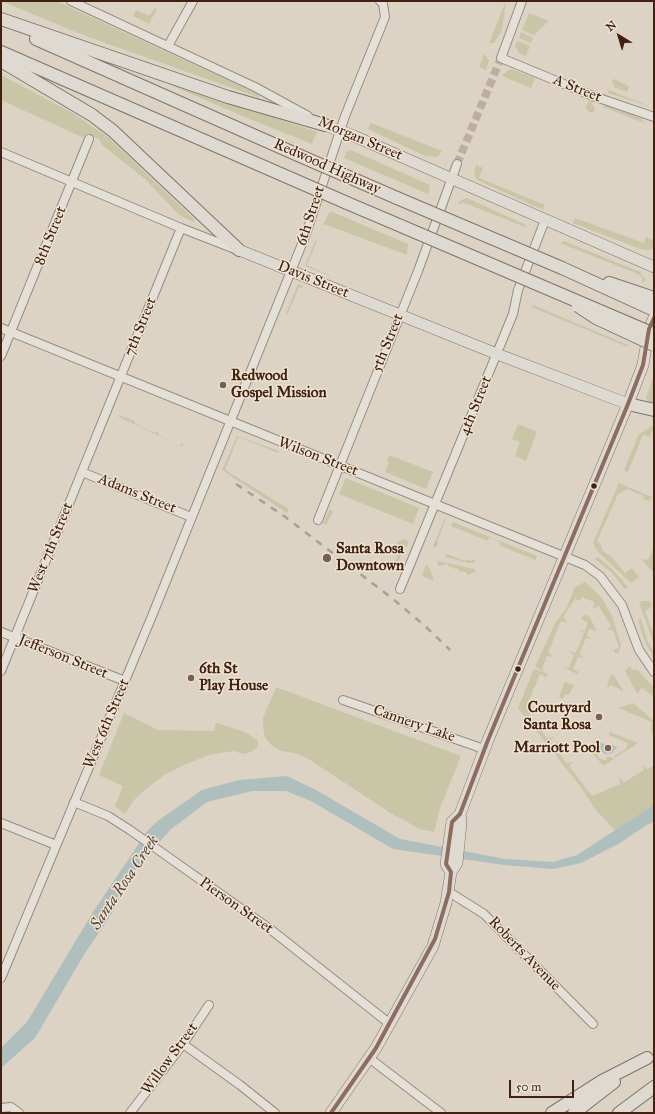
<!DOCTYPE html>
<html>
<head>
<meta charset="utf-8">
<style>
  body { margin:0 }
  #map { position:relative; width:655px; height:1114px; overflow:hidden; background:#dcd3c4; font-family:"IM FELL Great Primer",serif }
  canvas { display:block }
  .frame { position:absolute; inset:0; border:2px solid #422012; pointer-events:none }
  .north { position:absolute; left:599px; top:16px; width:40px; height:40px; -webkit-text-stroke:3px #efe4d2; paint-order:stroke; rotate:322deg; font-size:11px; font-weight:700; line-height:16px; text-align:center; color:#422012 }
  .north::after { content:''; display:block; margin:auto; width:14px; height:18px; background:#422012; clip-path:polygon(50% 0,100% 100%,50% 72%,0 100%) }
  .scale { position:absolute; left:509px; top:1080px; width:65px; height:18px; box-sizing:border-box; border:2px solid #422012; border-top:0; padding-left:5px; font-size:12px; line-height:14px; white-space:nowrap; color:#422012; -webkit-text-stroke:3px #efe4d2; paint-order:stroke }
</style>
</head>
<body>
<div id="map">
<canvas width="655" height="1114"></canvas>
<div class="frame"></div>
<div class="north">N</div>
<div class="scale">50 m</div>
</div>
<script>
const g = document.querySelector('canvas').getContext('2d');
g.lineJoin = 'round';
function paint(path, color) {
  g.fillStyle = color;
  g.fill(path, 'evenodd');
}
function poly(rows) {
  const path = new Path2D();
  for (const r of rows) {
    path.moveTo(r[0], r[1]);
    for (let i = 2; i < r.length; i += 2) path.lineTo(r[i], r[i + 1]);
  }
  return path;
}
function trace(path, color, width, dash) {
  g.strokeStyle = color;
  g.lineWidth = width;
  g.lineCap = dash ? 'butt' : 'round';
  g.setLineDash(dash || []);
  g.stroke(path);
}
function label(font, color, halo, rows, align = 'center') {
  g.font = font + ' "IM FELL Great Primer",serif';
  g.lineWidth = 3;
  g.setLineDash([]);
  g.textBaseline = 'middle';
  g.strokeStyle = halo;
  g.fillStyle = color;
  for (const [text, x, y, turn = 0] of rows) {
    g.save();
    g.translate(x, y);
    g.rotate((+turn || 0) * Math.PI / 180);
    g.textAlign = isNaN(turn) ? turn : align;
    if (halo) g.strokeText(text, 0, 0);
    g.fillText(text, 0, 0);
    g.restore();
  }
}
const green = poly([
  [1,1,56,1,258,94,260,98,83,35],
  [506,1,502,30,494,43,489,43],
  [155,8,157,9,149,24,133,16,136,10,149,16],
  [529,13,549,21,534,35,522,30],
  [521,32,533,38,531,43,519,38],
  [517,41,530,46,526,56,519,53,515,46],
  [484,54,489,60,486,70,479,67],
  [131,68,317,132,312,144,240,115],
  [512,69,535,78,531,88,502,76,507,71],
  [1,75,71,112,108,137,195,220,193,222,179,215,145,179,101,144,99,139,88,134,82,137,1,100],
  [614,79,629,86,627,92,614,87,612,80],
  [609,90,649,106,648,106,608,93],
  [589,101,593,101,592,104,595,108,593,113,588,111,585,107],
  [604,105,641,118,644,123,603,107],
  [371,123,442,151,437,157,425,156,368,129],
  [351,150,430,185,428,194,344,158,347,151],
  [476,165,483,168,479,178,545,205,543,210,477,180,474,173],
  [467,198,526,225,525,227,462,202,460,204,458,203,461,200],
  [330,211,408,244,407,255,324,224,318,235],
  [575,218,644,243,646,237,652,240,654,237,654,249,647,250,640,249,573,223],
  [315,241,317,241,307,265,335,278,305,266],
  [564,241,640,272,646,280,643,283,642,277,638,274,560,243],
  [298,284,303,286,302,288,299,287,288,314,286,314],
  [533,305,628,345,628,347,531,307],
  [654,375,654,403,648,402,646,398],
  [118,415,135,421,135,424,148,430,156,433,158,431,158,435,180,446,184,442,182,447,119,417],
  [518,424,537,432,526,461,515,456,520,442,512,439],
  [654,425,654,432,652,431,650,437,643,435,628,472,624,470,639,434],
  [237,436,279,451,278,453,238,437,225,470,289,509,287,513,222,470],
  [389,455,433,472,426,489,385,472,389,462,387,460],
  [346,478,419,508,413,524,339,494],
  [619,483,652,497,650,501,643,499,644,496,627,489,618,494,597,541,601,545,603,551,611,556,625,573,632,568,639,577,631,583,597,551,593,543],
  [330,509,333,512,326,525,323,523],
  [445,518,446,519,437,542,439,543,435,548,433,546],
  [453,522,537,556,535,560,499,545,500,542,489,537,488,541,451,526],
  [404,539,408,541,407,547,405,546,398,562,395,562,401,546,396,543],
  [654,547,654,573,641,559,648,560],
  [447,554,465,561,466,559,471,561,475,559,474,563,468,563,445,557],
  [598,557,613,570,628,587,625,589,611,572,595,559],
  [439,561,474,569,476,571,468,575,466,572,459,571,457,568,454,569,452,566,449,567,448,564,439,566,437,563],
  [426,565,430,569,434,581,422,576],
  [585,582,602,598,612,616,621,645,619,650,619,653,615,653,614,650,619,647,613,630,607,630,611,626,599,606,593,609,594,602,582,597,580,601,575,599,563,617,568,623,561,621,548,653,554,657,547,656,542,669,548,673,535,667,555,623,566,609,575,587],
  [641,601,650,601,652,607,645,611,654,635,654,645,639,602],
  [584,615,589,616,597,631,589,629,587,636,593,639,586,638,579,654,585,658,578,657,573,669,579,672,577,674,562,666,569,668,574,655,568,651,576,653,584,633,578,629,585,631,588,623,581,619],
  [641,619,647,640,654,652,654,658,645,642,638,620],
  [630,666,631,669,638,670,654,688,654,697,642,688,638,693,636,692,625,671],
  [534,669,548,674,546,677,540,674,526,707,533,710,529,715,548,739,554,736,550,742,553,745,559,742,555,748,567,764,574,761,569,766,592,796,620,784,619,777,624,782,644,770,643,764,647,769,654,765,654,822,621,837,596,810,580,786,518,708],
  [613,674,623,690,621,693,622,690,610,685,608,688,607,687,610,676],
  [565,682,574,685,569,695,565,694,563,699,559,697],
  [276,687,461,756,440,808,434,832,420,829,392,814,310,760,295,753,281,751,271,745,265,737,263,727,263,718],
  [633,703,654,721,654,736,652,735,653,732,651,731,652,722,618,708],
  [124,713,158,730,214,731,216,723,245,732,258,741,258,746,253,751,243,754,234,751,208,755,182,766,164,775,146,789,134,800,125,814,115,806,123,786,99,775],
  [610,732,630,740,638,743,615,758,614,756,626,749,628,743,609,735],
  [595,740,597,741,594,751,600,759,606,760,607,757,611,757,614,759,603,766,588,747]
]);
const water = poly([
  [600,742,608,746,609,744,617,747,612,753,605,754,600,750],
  [287,776,316,790,400,839,505,859,553,862,577,855,654,805,654,820,620,843,581,863,553,869,504,865,393,849,311,801,286,791,252,791,207,802,170,830,131,875,111,915,85,953,35,1038,1,1068,1,1048,27,1022,93,912,148,830,159,820,202,790,239,780]
]);
const minorTunnel = poly([
  [457,164,501,58]
]);
const minor = poly([
  [71,1,255,87,308,116],
  [522,1,501,58,593,96,654,117],
  [168,46,193,1],
  [1,152,181,228,235,249],
  [1,328,585,565,600,576,622,605,639,650,654,672],
  [1,356,89,139],
  [82,472,191,517],
  [318,520,418,271,457,164],
  [400,589,513,314,518,290,545,220],
  [1,632,125,681],
  [1,671,181,228],
  [343,700,484,749],
  [74,802,108,816,130,830,270,929,390,1024],
  [1,823,56,845],
  [449,892,484,914,593,1024],
  [1,978,152,616,306,234,345,116,385,17,383,4,380,1],
  [183,1044,240,1085,275,1113],
  [369,1058,441,1113],
  [1,1108,11,1107,19,1113],
  [130,1113,183,1044,209,1005]
]);
const major = poly([
  [325,125,354,136,654,267],
  [239,250,497,354,628,404],
  [451,872,446,864,452,822,460,814,488,740,628,404,643,365,649,329,654,318],
  [331,1113,376,1048,433,946,446,903,451,872,457,863,461,823,460,814]
]);
const highway = poly([
  [1,19,228,97,325,125],
  [36,39,298,155],
  [1,52,292,179],
  [1,61,92,115,113,131,239,250],
  [351,178,397,198],
  [347,203,387,220],
  [562,268,654,310],
  [609,283,654,298],
  [628,404,654,410],
  [552,1113,602,1081,647,1058],
  [574,1113,614,1082],
  [619,1113,654,1087]
]);
const rail = poly([
  [236,484,284,516,393,599,425,626,450,650]
]);
const highwayBridge = poly([
  [298,155,351,178],
  [292,179,347,203],
  [397,198,562,268],
  [387,220,654,334],
  [578,306,596,318,654,345]
]);
const bus1 = poly([
  [331,1113,376,1048,435,939,449,892,451,872,446,864,452,822,460,814,488,740,628,404,643,365,649,329,654,318]
]);
const markers = [
  [223,385,4,"#785f50"],
  [594,486,3.5,"#422012"],
  [327,558,5,"#785f50"],
  [518,669,3.5,"#422012"],
  [191,678,4,"#785f50"],
  [599,717,4,"#785f50"],
  [608,748,4,"#785f50"]
];
const streetNames = [
  ["A Street",577,89,22],
  ["Morgan Street",360,139,23],
  ["Redwood Highway",327,167,24],
  ["6th Street",311,216,-72],
  ["8th Street",51,236,-68],
  ["Davis Street",313,280,22],
  ["7th Street",141,327,-68],
  ["5th Street",388,343,-68],
  ["4th Street",476,406,-68],
  ["Wilson Street",318,457,21],
  ["Adams Street",137,494,22],
  ["West 7th Street",51,548,-68],
  ["Jefferson Street",63,657,22],
  ["West 6th Street",107,724,-67],
  ["Cannery Lake",414,724,19],
  ["Pierson Street",236,906,35],
  ["Roberts Avenue",524,954,46],
  ["Willow Street",170,1059,-54]
];
const poiNames = [
  ["Redwood",231,376],
  ["Gospel Mission",231,393],
  ["Santa Rosa",336,549],
  ["Downtown",336,566],
  ["6th St",199,669],
  ["Play House",199,686],
  ["Courtyard",591,708,"right"],
  ["Santa Rosa",591,725,"right"],
  ["Marriott Pool",600,748,"right"]
];
const waterNames = [
  ["Santa Rosa Creek",125,883,-56]
];
paint(green, '#c8c6a6');
paint(water, '#aebfbd');
trace(minorTunnel, '#bdafa0', 8, [8, 4]);
trace(minor, '#968c81', 10);
trace(major, '#7e746b', 12);
trace(highway, '#7e746b', 14);
trace(minor, '#e4e0d8', 8);
trace(major, '#dfdad1', 11);
trace(highway, '#dfdad1', 12);
trace(rail, '#a7a099', 2.5, [7, 7]);
trace(highwayBridge, '#7e746b', 14, []);
trace(highwayBridge, '#dfdad1', 12);
trace(bus1, '#8e6d5e', 4);
for (const [x, y, r, color] of markers) {
  const dot = new Path2D();
  dot.arc(x, y, r, 0, 2 * Math.PI);
  g.fillStyle = color;
  g.fill(dot);
  trace(dot, '#efe4d2', 1.5);
}
label('15px', '#422012', '#efe4d2', streetNames);
label('bold 15px', '#422012', '#efe4d2', poiNames, 'left');
label('italic 16px', '#58463c', '#efe4d2', waterNames);
</script>
</body>
</html>
